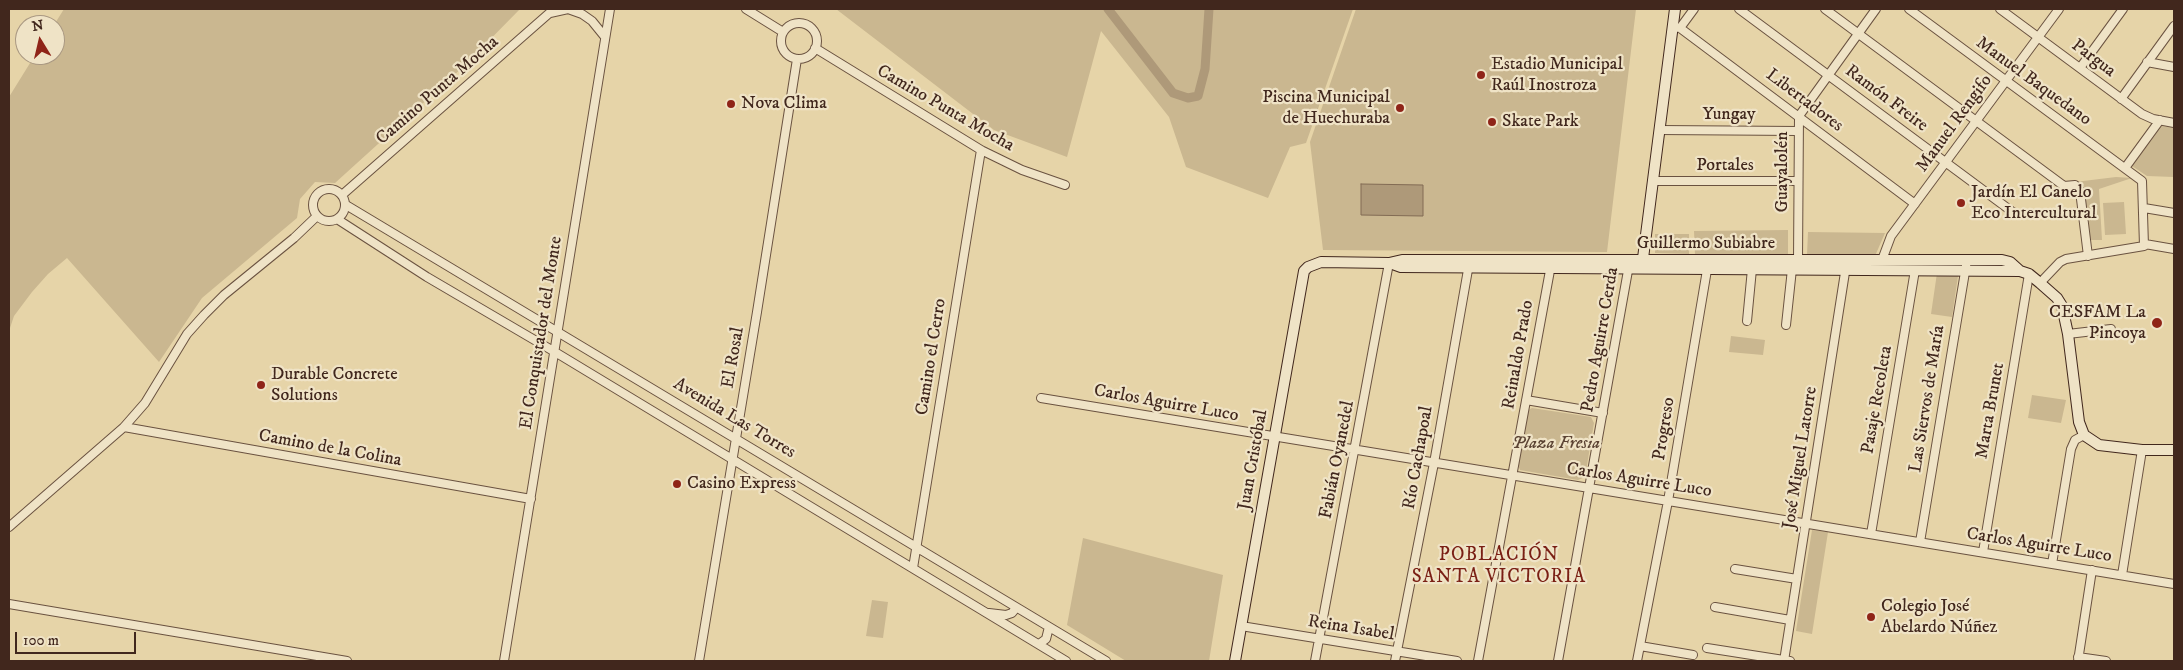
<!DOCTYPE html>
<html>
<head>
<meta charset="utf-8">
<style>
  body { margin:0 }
  #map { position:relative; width:2183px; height:670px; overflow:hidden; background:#e6d4a8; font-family:"IM FELL DW Pica",serif }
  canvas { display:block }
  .frame { position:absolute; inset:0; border:10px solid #41271d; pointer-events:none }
  .north { position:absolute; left:15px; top:15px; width:50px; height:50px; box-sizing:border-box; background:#efe3c6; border:1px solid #a99882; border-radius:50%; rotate:351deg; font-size:14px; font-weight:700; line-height:20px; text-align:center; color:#41271d }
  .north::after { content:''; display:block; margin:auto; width:18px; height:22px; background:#8f2418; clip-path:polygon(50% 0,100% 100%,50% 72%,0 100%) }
  .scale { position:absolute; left:15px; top:632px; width:121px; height:22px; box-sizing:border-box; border:2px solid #41271d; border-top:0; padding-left:6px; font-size:15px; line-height:18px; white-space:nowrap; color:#41271d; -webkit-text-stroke:4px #efe3c6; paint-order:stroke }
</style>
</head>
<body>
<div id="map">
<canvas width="2183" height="670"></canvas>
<div class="frame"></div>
<div class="north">N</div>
<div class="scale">100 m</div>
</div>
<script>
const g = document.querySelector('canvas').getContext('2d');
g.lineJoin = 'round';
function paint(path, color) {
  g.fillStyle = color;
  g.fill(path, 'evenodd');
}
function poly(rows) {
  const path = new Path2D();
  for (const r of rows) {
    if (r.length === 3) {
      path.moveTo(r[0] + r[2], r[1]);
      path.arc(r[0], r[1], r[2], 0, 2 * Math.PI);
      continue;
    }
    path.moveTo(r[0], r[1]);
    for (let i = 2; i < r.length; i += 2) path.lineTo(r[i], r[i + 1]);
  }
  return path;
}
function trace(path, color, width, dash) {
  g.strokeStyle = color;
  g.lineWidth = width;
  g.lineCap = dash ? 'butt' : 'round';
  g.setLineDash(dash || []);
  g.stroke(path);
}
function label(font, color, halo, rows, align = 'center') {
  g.font = font + ' "IM FELL DW Pica",serif';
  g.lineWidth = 4.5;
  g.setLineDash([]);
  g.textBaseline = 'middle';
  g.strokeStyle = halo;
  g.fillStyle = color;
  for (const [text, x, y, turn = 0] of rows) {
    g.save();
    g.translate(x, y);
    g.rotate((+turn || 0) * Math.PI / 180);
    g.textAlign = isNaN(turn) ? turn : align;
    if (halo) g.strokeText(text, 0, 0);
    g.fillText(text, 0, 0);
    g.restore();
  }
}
const green = poly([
  [64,9,520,9,463,67,335,183,315,182,300,199,297,218,202,298,159,362,67,258,48,274,32,292,14,316,9,331,9,97,35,55,55,55,54,25],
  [836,9,1353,9,1306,143,1290,147,1268,198,1186,167,1169,117,1101,31,1067,157,994,130],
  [1356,9,1636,9,1607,252,1323,250,1310,142],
  [2162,126,2174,128,2174,177,2147,176,2132,166],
  [2116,177,2132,178,2099,189,2102,240,2088,240,2075,182],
  [2124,202,2126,234,2105,235,2103,203],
  [1788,230,1788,254,1695,255,1694,231],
  [1808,232,1885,233,1875,256,1807,255],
  [1655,234,1689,234,1689,254,1655,253],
  [1937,273,1958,276,1952,317,1931,314],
  [1731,336,1765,340,1763,355,1729,352],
  [2032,395,2066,400,2061,423,2028,418],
  [1532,408,1591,417,1594,423,1585,477,1578,480,1520,470,1518,465,1527,411],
  [1812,530,1828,532,1812,634,1796,631],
  [1083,538,1223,575,1209,661,1126,661,1067,625],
  [872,600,888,602,883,638,866,636]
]);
const water = poly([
  [1361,184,1423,185,1423,216,1361,215,1361,184]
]);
const canal = poly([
  [1108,9,1173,93,1188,98,1198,96,1205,69,1209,9]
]);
const street = poly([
  [746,9,783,32],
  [1739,9,2014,213],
  [1825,9,2064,186,2075,185,2080,191,2088,256],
  [1909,9,2142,181,2144,246,2066,259,2060,262,2040,283],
  [2000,9,2142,114,2153,119,2174,123],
  [550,13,568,9,582,14,592,21,605,37],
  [799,41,18],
  [1672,27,1680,28,1915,204],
  [1680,28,1694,9],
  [815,48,981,150,1022,170,1065,185],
  [2147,62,2174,67],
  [2080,68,2123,9],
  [2121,99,2174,26],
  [1659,130,1798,131],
  [2125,168,2160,120],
  [1653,181,1798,181],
  [329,205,16],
  [342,195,554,9],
  [346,205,1106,661],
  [2144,208,2174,213],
  [337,219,427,277,555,352,1066,661],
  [2145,244,2174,249],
  [1882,260,1891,236,2059,9],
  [1747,321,1752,269],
  [1786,325,1792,269,1798,260,1799,116,1876,9],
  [2068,334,2111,329],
  [1041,398,2174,584],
  [1526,400,1603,413],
  [124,427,531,499],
  [9,527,124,427,145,403,187,334,204,315,224,295,294,238,317,216],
  [1871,534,1915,270],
  [1920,542,1967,260],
  [1983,552,2029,274],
  [2052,564,2071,449,2075,440,2084,435],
  [913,568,981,150],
  [1735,569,1797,579],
  [2122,575,2142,450],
  [9,604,347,661],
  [1715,607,1790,620],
  [989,613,1006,615,1012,613,1016,608],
  [1241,626,1457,661],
  [1039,644,1046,639,1049,627],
  [1640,646,1693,655],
  [1707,648,1790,661],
  [2078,657,2106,661],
  [504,661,610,9],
  [699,661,757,312,797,59],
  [1315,661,1389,263],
  [1395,661,1434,463,1469,264],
  [1478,661,1551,265],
  [1558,661,1629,265],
  [1637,661,1668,501,1708,264],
  [1784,661,1846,266],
  [2078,661,2092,570]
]);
const secondary = poly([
  [1390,263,1401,267,2020,271,2029,274,2040,283,2057,298,2062,306,2068,334,2079,422,2084,435,2099,445,2142,450,2174,450],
  [1642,266,1675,9],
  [1235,661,1304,271,1308,267,1321,262,1389,263,1402,260,2002,260,2010,262,2020,271]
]);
const markers = [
  [1481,75,5,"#8f2418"],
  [731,104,5,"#8f2418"],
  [1400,108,5,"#8f2418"],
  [1492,122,5,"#8f2418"],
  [1961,203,5,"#8f2418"],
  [2157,323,6,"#8f2418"],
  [261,385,5,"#8f2418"],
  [677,484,5,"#8f2418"],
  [1871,617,5,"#8f2418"]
];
const streetNames = [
  ["Pargua",2093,59,37],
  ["Manuel Baquedano",2033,82,36],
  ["Camino Punta Mocha",438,91,-41],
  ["Ramón Freire",1886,99,37],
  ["Libertadores",1804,101,37],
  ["Camino Punta Mocha",945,109,30],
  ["Yungay",1729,115],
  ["Manuel Rengifo",1955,124,-54],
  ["Portales",1725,166],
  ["Guayalolén",1783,172,-90],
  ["Guillermo Subiabre",1706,244],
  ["El Conquistador del Monte",542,333,-81],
  ["Pedro Aguirre Cerda",1601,340,-80],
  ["Reinaldo Prado",1519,355,-80],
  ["Camino el Cerro",932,357,-81],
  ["El Rosal",734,358,-80],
  ["Las Siervos de María",1928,399,-81],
  ["Pasaje Recoleta",1878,400,-80],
  ["Carlos Aguirre Luco",1166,404,10],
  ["Marta Brunet",1991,411,-80],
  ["Avenida Las Torres",734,419,31],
  ["Progreso",1665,429,-81],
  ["Camino de la Colina",330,449,10],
  ["Río Cachapoal",1419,458,-80],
  ["José Miguel Latorre",1801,458,-81],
  ["Juan Cristóbal",1254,460,-80],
  ["Fabián Oyanedel",1338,460,-79],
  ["Carlos Aguirre Luco",1639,481,9],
  ["Carlos Aguirre Luco",2039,546,9],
  ["Reina Isabel",1351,629,9]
];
const poiNames = [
  ["Estadio Municipal",1491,65],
  ["Raúl Inostroza",1491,86],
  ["Piscina Municipal",1390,98,"right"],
  ["de Huechuraba",1390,119,"right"],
  ["Nova Clima",741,104],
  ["Skate Park",1502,122],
  ["Jardín El Canelo",1971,193],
  ["Eco Intercultural",1971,214],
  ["CESFAM La",2146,313,"right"],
  ["Pincoya",2146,334,"right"],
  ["Durable Concrete",271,375],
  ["Solutions",271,396],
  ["Casino Express",687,484],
  ["Colegio José",1881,607],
  ["Abelardo Núñez",1881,628]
];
const parkNames = [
  ["Plaza Fresia",1556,444]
];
const neighbourhoodNames = [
  ["POBLACIÓN",1499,556],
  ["SANTA VICTORIA",1499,578]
];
paint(green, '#cab790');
paint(water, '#ae9979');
trace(water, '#826b54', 1);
trace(canal, '#ae9979', 9);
trace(street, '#6a5240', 10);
trace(secondary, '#41271d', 12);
trace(street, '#efe3c6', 8);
trace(secondary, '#efe3c6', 10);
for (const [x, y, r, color] of markers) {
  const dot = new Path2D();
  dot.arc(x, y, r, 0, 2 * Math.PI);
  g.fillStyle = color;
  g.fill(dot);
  trace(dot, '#efe3c6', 2);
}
label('18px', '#41271d', '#efe3c6', streetNames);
label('18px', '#41271d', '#efe3c6', poiNames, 'left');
label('italic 18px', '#5c4434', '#efe3c6', parkNames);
g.letterSpacing = '1px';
label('19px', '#7a1f14', '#efe3c6', neighbourhoodNames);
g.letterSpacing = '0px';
</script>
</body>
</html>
